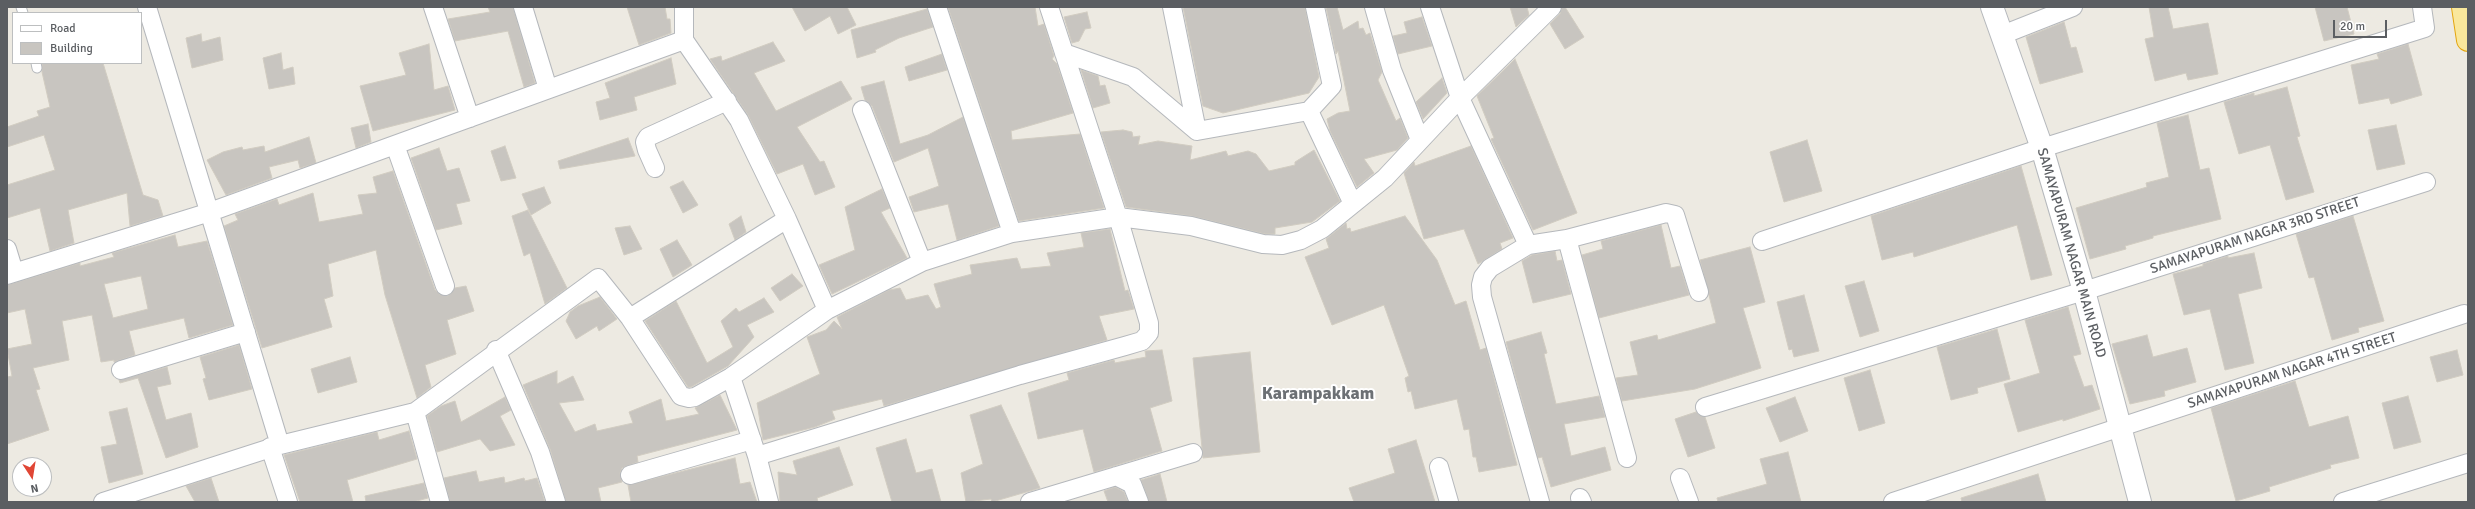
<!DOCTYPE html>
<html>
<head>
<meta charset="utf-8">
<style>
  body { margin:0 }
  #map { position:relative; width:2475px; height:509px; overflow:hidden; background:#edeae2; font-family:Signika,sans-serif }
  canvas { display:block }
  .frame { position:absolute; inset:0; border:8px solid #5b5e62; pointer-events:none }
  .legend { position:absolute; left:12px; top:12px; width:130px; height:52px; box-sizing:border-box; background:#fff; border:1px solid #bdbfc0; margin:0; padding:5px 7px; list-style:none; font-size:12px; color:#5b5e62 }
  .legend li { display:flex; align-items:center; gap:8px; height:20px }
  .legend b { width:20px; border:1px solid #bdbfc0 }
  .north { position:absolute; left:12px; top:457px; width:40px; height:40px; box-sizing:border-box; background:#fff; border:1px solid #bdbfc0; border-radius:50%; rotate:168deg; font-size:11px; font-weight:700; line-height:16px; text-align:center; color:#5b5e62 }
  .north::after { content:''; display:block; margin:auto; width:14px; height:18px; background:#e04635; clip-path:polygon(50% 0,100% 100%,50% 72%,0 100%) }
  .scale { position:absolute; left:2333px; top:20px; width:54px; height:18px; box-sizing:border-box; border:2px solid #5b5e62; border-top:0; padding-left:5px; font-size:12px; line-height:14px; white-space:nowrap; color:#5b5e62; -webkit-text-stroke:3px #fff; paint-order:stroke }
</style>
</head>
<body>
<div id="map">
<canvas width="2475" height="509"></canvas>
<div class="frame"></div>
<ul class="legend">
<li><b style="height:5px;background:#fff"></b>Road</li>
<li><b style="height:11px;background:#c8c5c0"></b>Building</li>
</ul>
<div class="north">N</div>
<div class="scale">20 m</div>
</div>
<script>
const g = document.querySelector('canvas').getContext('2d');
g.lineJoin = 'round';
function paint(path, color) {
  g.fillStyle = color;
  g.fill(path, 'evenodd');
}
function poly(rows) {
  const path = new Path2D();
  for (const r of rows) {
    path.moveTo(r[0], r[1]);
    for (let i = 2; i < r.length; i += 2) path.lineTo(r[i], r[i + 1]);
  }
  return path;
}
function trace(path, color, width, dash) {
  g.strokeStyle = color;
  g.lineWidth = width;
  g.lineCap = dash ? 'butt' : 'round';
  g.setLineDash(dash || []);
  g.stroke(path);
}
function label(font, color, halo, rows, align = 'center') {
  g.font = font + ' Signika,sans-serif';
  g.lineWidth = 4;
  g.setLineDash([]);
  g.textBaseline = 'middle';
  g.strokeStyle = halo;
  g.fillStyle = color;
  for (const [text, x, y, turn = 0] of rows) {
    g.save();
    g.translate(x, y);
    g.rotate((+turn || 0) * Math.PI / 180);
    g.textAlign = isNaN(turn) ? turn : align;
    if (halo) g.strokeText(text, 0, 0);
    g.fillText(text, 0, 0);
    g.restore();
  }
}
const building = poly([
  [488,7,513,7,535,83,524,87,508,31,455,41,448,19,490,12,488,7],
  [627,7,665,7,667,19,670,19,671,33,639,45,627,7],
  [792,7,847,7,856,25,838,34,830,16,805,31,792,7],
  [948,7,1035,7,1038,26,1044,24,1054,56,1052,59,1057,64,1073,113,1011,131,1012,140,1080,134,1104,208,1019,221,948,7],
  [1183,7,1305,7,1319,77,1309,93,1223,113,1203,106,1183,7],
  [1326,7,1337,7,1343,30,1358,21,1359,29,1363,28,1366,35,1370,33,1382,72,1378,80,1396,121,1400,118,1408,138,1397,150,1364,159,1374,173,1357,187,1330,131,1327,119,1338,113,1350,111,1338,51,1336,54,1326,7],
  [1510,7,1527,7,1529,15,1516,27,1510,7],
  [1562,7,1565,7,1584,37,1565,49,1550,24,1560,14,1562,7],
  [2149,7,2168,7,2173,29,2208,23,2218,74,2188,80,2186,73,2155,81,2145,39,2154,37,2149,7],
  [2315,7,2347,7,2354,34,2324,41,2315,7],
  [927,9,933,27,899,38,875,50,876,52,857,58,851,30,927,9],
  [1087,12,1091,28,1085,29,1079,41,1072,43,1064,17,1087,12],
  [1422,17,1432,46,1398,54,1393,36,1407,33,1404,22,1422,17],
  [2064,22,2071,48,2076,47,2083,72,2040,84,2026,37,2064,22],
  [201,34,202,42,220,37,223,60,192,68,186,38,201,34],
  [773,42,785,61,754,73,776,111,841,81,852,99,797,127,820,162,824,161,835,187,815,195,803,164,777,174,748,115,710,59,721,56,722,61,773,42],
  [429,44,434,90,448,86,455,110,373,131,360,86,406,75,399,53,429,44],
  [2408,44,2422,95,2391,104,2389,98,2359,104,2351,65,2379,59,2377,54,2408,44],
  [281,53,283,70,293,67,295,84,269,89,263,58,281,53],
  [942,54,947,70,909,81,905,67,942,54],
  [671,58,676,84,634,97,637,110,600,120,596,102,610,98,605,83,671,58],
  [1515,59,1577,213,1533,230,1491,139,1494,138,1477,96,1515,59],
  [42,63,103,63,143,195,158,200,163,216,130,226,127,193,68,210,74,243,50,251,40,208,7,218,7,185,55,170,44,135,7,147,7,127,39,116,37,111,50,107,42,72,42,63],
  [1081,70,1098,76,1100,86,1105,85,1110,103,1093,108,1081,70],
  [1442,78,1447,93,1423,119,1416,102,1442,78],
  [884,81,900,144,928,135,963,117,999,226,957,240,948,204,914,212,909,197,939,186,928,148,894,162,872,106,865,100,861,87,884,81],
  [2287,87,2300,136,2297,137,2314,192,2286,200,2270,145,2239,154,2224,102,2254,93,2254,96,2287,87],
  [2188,115,2200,170,2209,168,2221,219,2153,236,2153,238,2125,246,2126,249,2090,259,2076,208,2147,187,2146,183,2169,177,2157,123,2188,115],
  [368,124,371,142,356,148,351,128,368,124],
  [2396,125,2405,164,2377,170,2368,130,2396,125],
  [1123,130,1132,132,1133,137,1140,136,1138,145,1158,141,1192,146,1190,160,1226,151,1228,156,1248,151,1256,154,1269,171,1295,165,1295,162,1314,150,1340,201,1312,222,1275,228,1275,234,1265,234,1192,216,1126,207,1101,132,1123,130],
  [309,137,316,163,300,168,298,160,269,167,272,178,226,195,207,160,223,152,242,147,243,150,264,146,265,152,309,137],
  [628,138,635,156,560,169,558,161,628,138],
  [1807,140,1822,191,1784,202,1770,152,1807,140],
  [505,146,516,178,501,181,491,151,505,146],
  [1471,146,1513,238,1500,243,1502,249,1478,264,1464,229,1424,239,1404,173,1414,162,1415,166,1471,146],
  [439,148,447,171,459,168,470,201,456,204,462,224,436,230,411,158,439,148],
  [2021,166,2052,275,2031,280,2017,225,1914,257,1913,252,1882,260,1871,216,2021,166],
  [393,171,435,290,439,294,448,296,455,288,466,286,474,311,447,320,456,354,425,365,431,387,417,398,385,295,376,250,328,264,333,296,324,299,332,327,262,348,224,226,238,220,235,214,277,199,279,205,313,193,319,222,363,214,358,195,377,193,373,177,393,171],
  [683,181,698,205,683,213,670,187,683,181],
  [544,187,551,203,531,215,522,194,544,187],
  [882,189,890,208,881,212,907,258,832,294,819,265,855,250,845,207,882,189],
  [528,210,567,288,545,304,530,253,524,256,512,216,528,210],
  [741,216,746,232,735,240,729,224,741,216],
  [1405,216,1437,260,1455,305,1466,301,1480,350,1486,348,1517,465,1479,472,1476,457,1473,457,1469,429,1464,430,1457,399,1415,409,1411,391,1408,392,1405,378,1409,376,1384,305,1332,325,1305,257,1329,248,1326,239,1346,223,1347,229,1350,228,1351,232,1405,216],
  [2353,216,2384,321,2358,328,2359,332,2332,340,2314,277,2309,278,2296,234,2353,216],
  [1661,225,1671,268,1680,266,1689,295,1599,318,1582,255,1603,249,1601,241,1661,225],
  [630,226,642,249,624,255,615,228,630,226],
  [1110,229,1125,291,1128,290,1134,309,1099,316,1107,340,884,406,882,399,832,411,835,419,815,427,763,440,757,403,820,374,807,337,826,330,834,321,842,329,837,317,889,290,900,288,906,300,928,295,936,309,941,307,934,284,972,274,970,265,1017,258,1021,269,1051,266,1047,253,1084,247,1081,233,1110,229],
  [175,235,178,247,207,241,233,325,189,338,184,318,129,331,135,355,114,362,114,360,101,362,92,315,62,321,69,360,33,368,40,389,36,390,49,430,7,444,7,377,12,376,7,349,32,344,25,309,7,313,7,285,80,263,80,266,114,257,112,253,175,235],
  [141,276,148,309,113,318,104,284,141,276],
  [677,240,692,265,673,277,660,249,677,240],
  [1750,247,1765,302,1743,308,1761,368,1695,389,1622,401,1616,378,1638,375,1630,342,1657,335,1658,340,1716,323,1700,260,1750,247],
  [1555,251,1557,261,1562,260,1571,294,1533,303,1522,261,1532,255,1555,251],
  [2254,253,2262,288,2238,294,2254,363,2225,370,2210,309,2184,315,2173,274,2203,266,2203,264,2228,256,2228,258,2254,253],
  [792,274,803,286,780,301,771,288,792,274],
  [1864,281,1879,331,1860,337,1845,286,1864,281],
  [1804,295,1819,351,1794,357,1792,349,1789,350,1777,302,1804,295],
  [600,297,617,319,599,331,597,326,576,339,566,321,570,312,578,306,600,297],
  [764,298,774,312,747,325,754,337,728,366,691,387,688,387,645,321,676,301,707,363,733,347,721,321,736,308,739,312,764,298],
  [2068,307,2081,354,2073,356,2084,387,2092,385,2100,409,2063,421,2063,419,2018,432,2004,384,2040,373,2025,320,2068,307],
  [1997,329,2010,379,1977,388,1978,393,1951,400,1937,347,1997,329],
  [1541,332,1547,353,1544,354,1556,404,1599,396,1605,417,1564,424,1571,456,1605,447,1611,470,1551,487,1542,457,1538,458,1506,342,1541,332],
  [2147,335,2153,357,2187,348,2196,382,2164,391,2165,396,2130,404,2112,344,2147,335],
  [239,345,252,389,209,400,203,379,206,378,200,357,239,345],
  [1162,350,1172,401,1150,408,1162,451,1094,472,1083,429,1038,439,1028,393,1069,380,1067,373,1114,360,1115,363,1146,357,1145,351,1162,350],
  [2457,350,2463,375,2437,382,2430,357,2457,350],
  [1250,352,1260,452,1203,458,1193,358,1250,352],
  [350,357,357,382,318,393,311,369,350,357],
  [167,367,171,384,157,387,166,420,191,413,198,447,166,458,138,378,120,383,119,380,167,367],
  [1870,370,1885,423,1859,431,1844,378,1870,370],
  [557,371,557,384,573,376,584,400,559,403,575,432,595,424,597,431,633,423,629,412,661,399,666,421,699,414,695,408,720,395,737,430,637,456,638,462,622,468,620,473,622,482,598,488,601,502,566,502,550,449,523,385,557,371],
  [2295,381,2309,427,2348,416,2359,458,2330,465,2331,468,2269,487,2270,491,2236,501,2211,408,2295,381],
  [2408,396,2421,442,2394,449,2382,403,2408,396],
  [505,397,511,410,500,416,515,445,490,451,480,439,437,452,427,416,441,406,455,401,461,422,505,397],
  [1795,397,1808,431,1780,442,1766,408,1795,397],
  [1001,405,1040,488,992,502,991,499,966,502,961,473,983,464,970,415,1001,405],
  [127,408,143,474,109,483,101,447,117,444,109,412,127,408],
  [1696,412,1705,417,1715,448,1688,457,1675,419,1696,412],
  [409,431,417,459,347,480,353,502,300,502,284,455,377,432,379,440,409,431],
  [906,439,916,473,932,469,941,502,892,502,876,448,906,439],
  [1416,440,1435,502,1354,502,1349,488,1395,473,1388,449,1416,440],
  [839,447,853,485,817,498,818,502,780,502,778,472,797,475,793,461,839,447],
  [1788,452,1801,502,1718,502,1717,498,1767,484,1760,459,1788,452],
  [735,458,740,484,750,482,757,502,631,502,628,485,735,458],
  [476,471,479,482,504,477,505,483,524,478,525,481,537,478,545,502,450,502,444,478,476,471],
  [1160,474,1167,502,1149,502,1141,480,1160,474],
  [2038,474,2046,502,1962,502,1961,498,2038,474],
  [211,478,219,502,195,502,186,486,211,478],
  [424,483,428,498,413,502,366,502,365,496,424,483],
  [1115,487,1124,492,1128,502,1108,502,1104,491,1115,487]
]);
const service = poly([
  [21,7,23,13],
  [36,63,37,68]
]);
const minor = poly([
  [147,7,280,445,415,412,440,502],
  [433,7,470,118],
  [523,7,548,89],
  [684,7,684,40,739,120,787,219,827,310],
  [937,7,1012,233],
  [1315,7,1332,86,1309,111,1353,204],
  [1374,7,1392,70,1420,140],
  [1430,7,1460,98,1528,245,1490,268,1483,277,1481,285,1482,297,1540,502],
  [2002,35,2073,7],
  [1064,53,1133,77,1197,131,1172,7],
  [862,110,922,262],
  [1197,131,1309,111],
  [395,145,445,286],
  [655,168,647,150,645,142,648,137,727,101],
  [1567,239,1627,458],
  [1762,241,2042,148,2425,28,2422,7],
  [1528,245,1567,239,1666,213,1675,215,1699,292],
  [7,249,14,272],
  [7,275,210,212,684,40],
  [630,318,787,219],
  [496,350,540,452,556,502],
  [121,370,246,332],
  [731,377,757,456,769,502],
  [1705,407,2084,291,2426,182],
  [415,412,598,278,630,318,681,396,689,398,695,397,731,377,827,310,922,262,1012,233,1118,217,1191,226,1263,244,1282,245,1301,240,1322,229,1385,178,1460,98,1552,7],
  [270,447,288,502],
  [757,456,1020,375,1125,346,1142,341,1149,333,1149,323,1118,217,1049,7],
  [1439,467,1449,502],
  [630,475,752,440],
  [1116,476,1132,484,1139,502],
  [1680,478,1689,502],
  [1580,498,1582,502],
  [103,502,280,445],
  [1030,502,1193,453],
  [1893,502,2464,314],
  [2343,502,2468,463]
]);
const tertiary = poly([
  [1992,7,2042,148,2084,291,2140,502]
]);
const trunk = poly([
  [2463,7,2468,40]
]);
const streetNames = [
  ["SAMAYAPURAM NAGAR 3RD STREET",2255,236,-18],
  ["SAMAYAPURAM NAGAR MAIN ROAD",2071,253,74],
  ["SAMAYAPURAM NAGAR 4TH STREET",2292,371,-18]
];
const districtNames = [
  ["Karampakkam",1318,394]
];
paint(building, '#c8c5c0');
trace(building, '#d1ccc1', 1);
trace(service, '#b5b8bc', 11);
trace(minor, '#b5b8bc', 20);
trace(tertiary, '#b5b8bc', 24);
trace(trunk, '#e3a40b', 24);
trace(service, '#fff', 9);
trace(minor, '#fff', 18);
trace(tertiary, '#fff', 22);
trace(trunk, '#f9e79c', 22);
label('14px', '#5b5e62', '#fff', streetNames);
label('bold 18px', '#6c7074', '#fff', districtNames);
</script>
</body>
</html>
